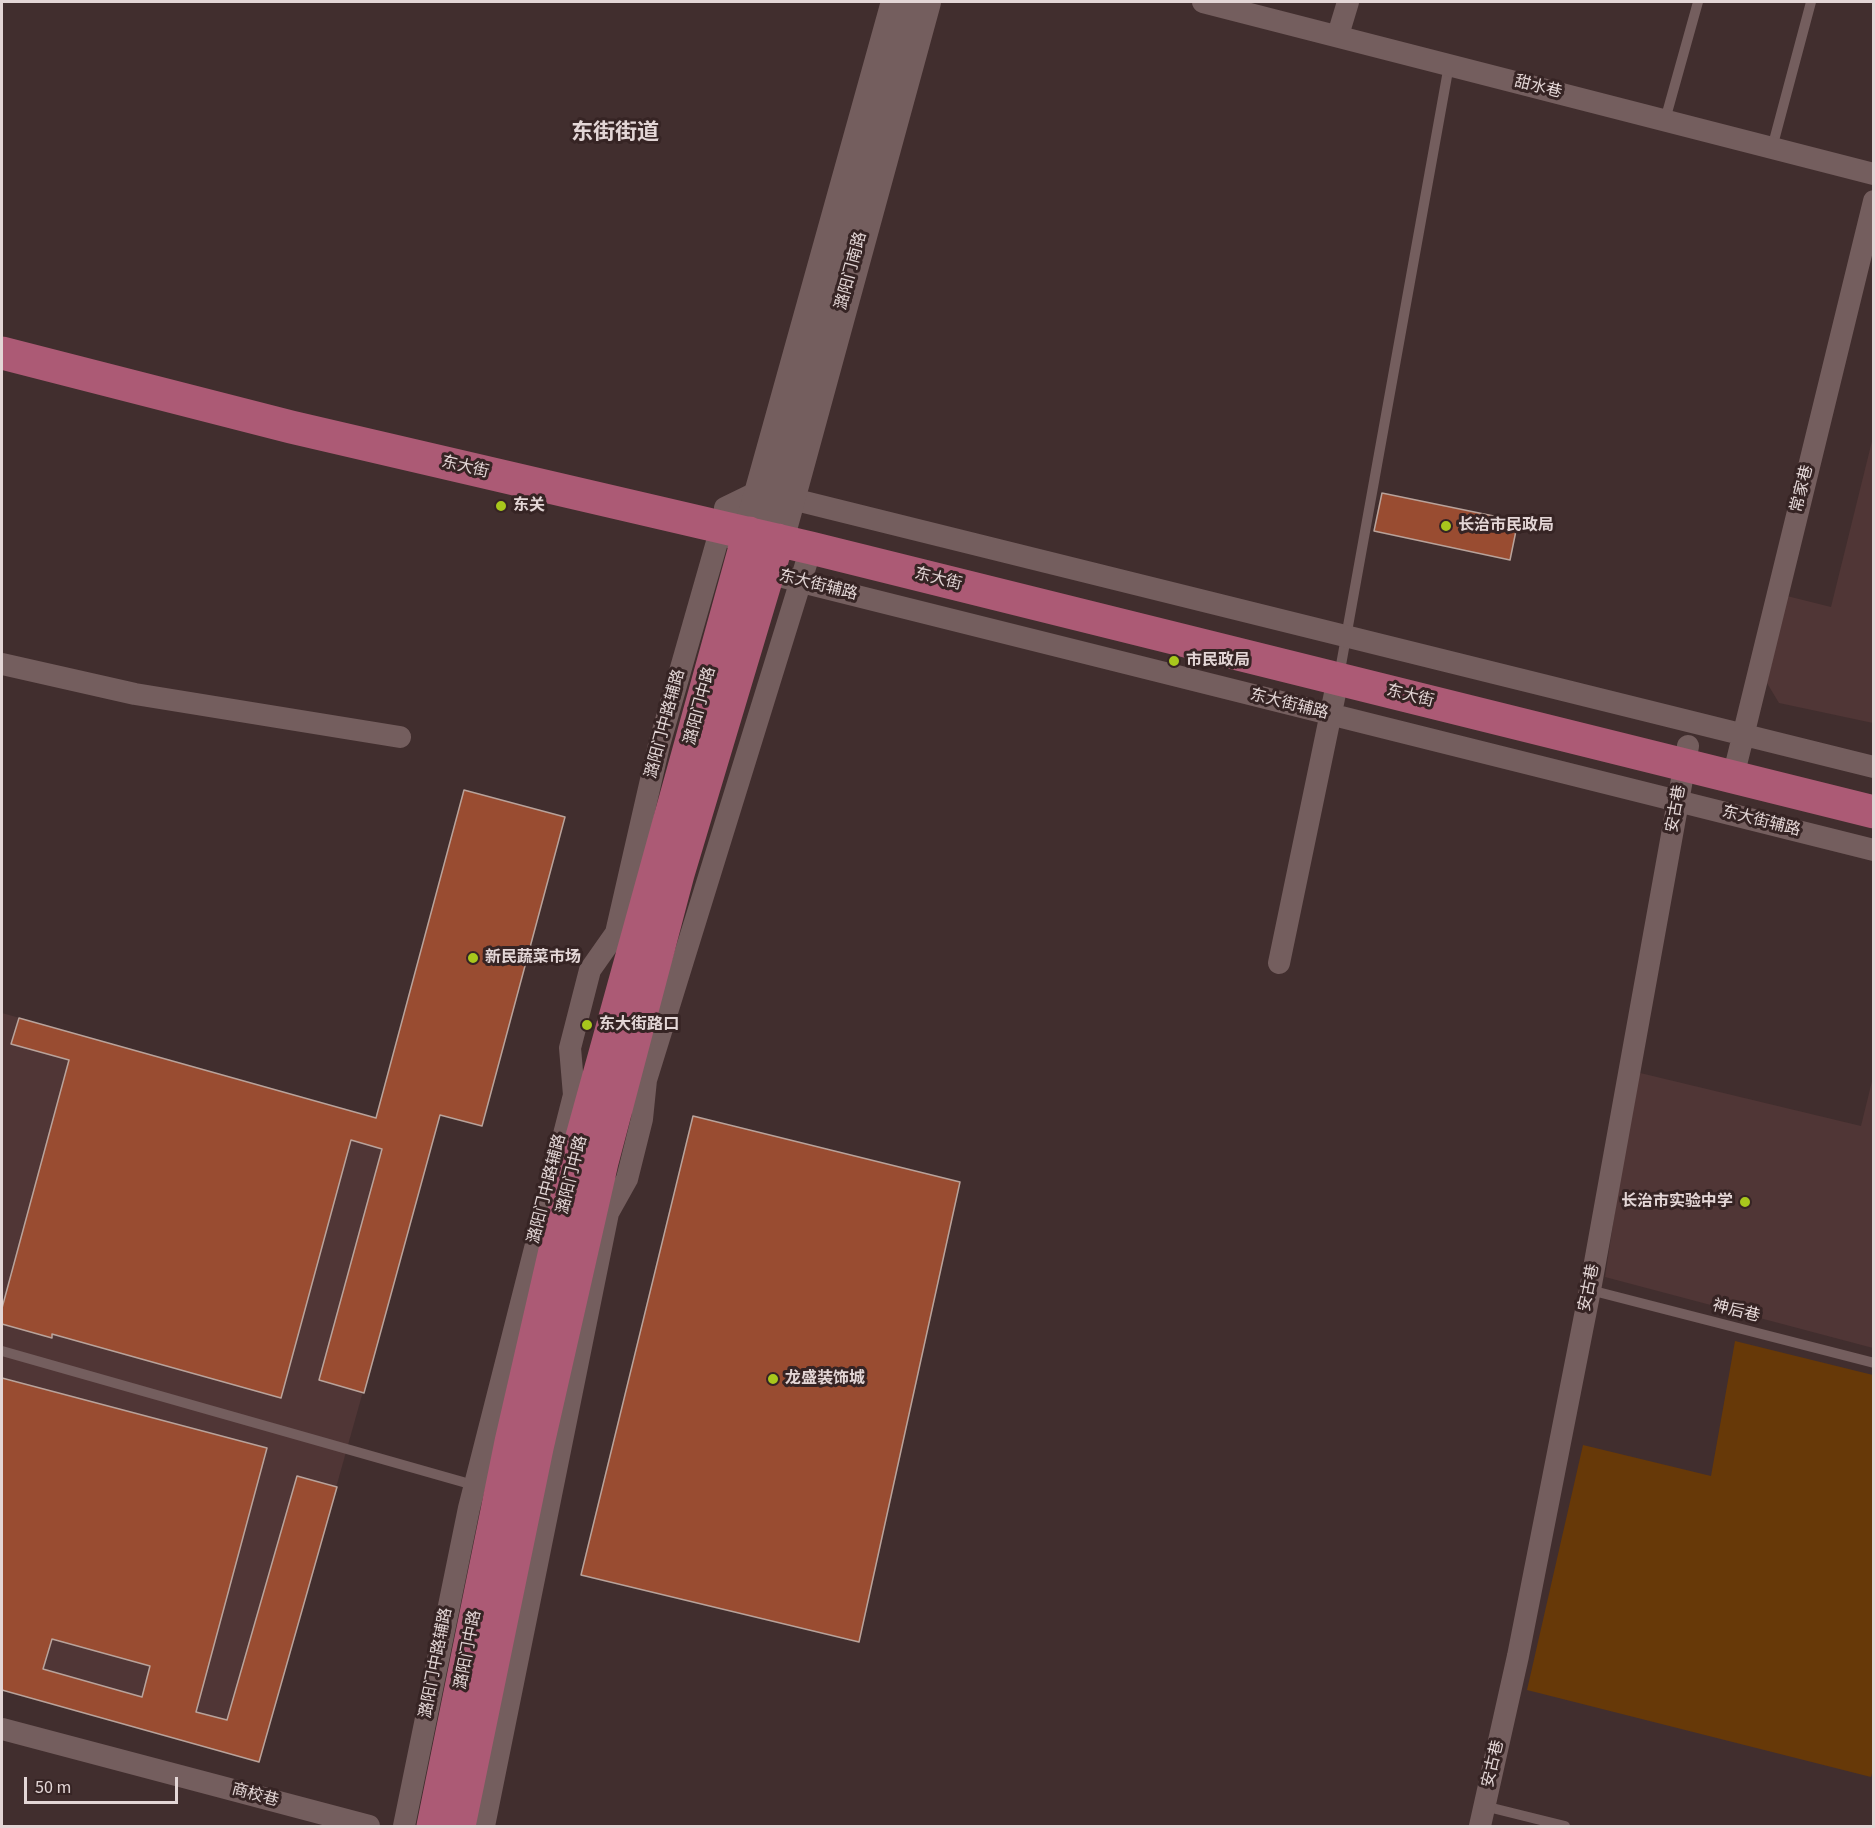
<!DOCTYPE html>
<html>
<head>
<meta charset="utf-8">
<style>
  body { margin:0 }
  #map { position:relative; width:1875px; height:1828px; overflow:hidden; background:#412e2e; font-family:"Source Sans 3",sans-serif }
  canvas { display:block }
  .frame { position:absolute; inset:0; border:3px solid #e3d6d6; pointer-events:none }
  .scale { position:absolute; left:24px; top:1777px; width:154px; height:27px; box-sizing:border-box; border:3px solid #e3d6d6; border-top:0; padding-left:8px; font-size:18px; line-height:21px; white-space:nowrap; color:#e3d6d6; -webkit-text-stroke:4px #362424; paint-order:stroke }
</style>
</head>
<body>
<div id="map">
<canvas width="1875" height="1828"></canvas>
<div class="frame"></div>
<div class="scale">50 m</div>
</div>
<script>
const g = document.querySelector('canvas').getContext('2d');
g.lineJoin = 'round';
function paint(path, color) {
  g.fillStyle = color;
  g.fill(path, 'evenodd');
}
function poly(rows) {
  const path = new Path2D();
  for (const r of rows) {
    path.moveTo(r[0], r[1]);
    for (let i = 2; i < r.length; i += 2) path.lineTo(r[i], r[i + 1]);
  }
  return path;
}
function trace(path, color, width, dash) {
  g.strokeStyle = color;
  g.lineWidth = width;
  g.lineCap = dash ? 'butt' : 'round';
  g.setLineDash(dash || []);
  g.stroke(path);
}
function label(font, color, halo, rows, align = 'center') {
  g.font = font + ' "Source Sans 3","Noto Sans SC",sans-serif';
  g.lineWidth = 6;
  g.setLineDash([]);
  g.textBaseline = 'middle';
  g.strokeStyle = halo;
  g.fillStyle = color;
  for (const [text, x, y, turn = 0] of rows) {
    g.save();
    g.translate(x, y);
    g.rotate((+turn || 0) * Math.PI / 180);
    g.textAlign = isNaN(turn) ? turn : align;
    if (halo) g.strokeText(text, 0, 0);
    g.fillText(text, 0, 0);
    g.restore();
  }
}
const built = poly([
  [1873,437,1873,723,1779,703,1767,683,1787,596,1831,607],
  [2,1013,435,1135,259,1762,2,1690],
  [1636,1072,1861,1126,1873,1077,1873,1348,1605,1277]
]);
const green = poly([
  [1735,1341,1873,1375,1874,1766,1871,1777,1527,1690,1583,1445,1711,1476]
]);
const building = poly([
  [1382,493,1518,521,1510,560,1374,531,1382,493],
  [464,790,565,817,482,1126,440,1115,364,1393,319,1380,382,1149,351,1140,281,1398,52,1334,52,1338,2,1324,2,1308,69,1060,11,1044,19,1018,376,1118,464,790],
  [693,1116,960,1182,859,1642,581,1575,693,1116],
  [2,1378,267,1448,196,1712,227,1720,297,1476,337,1487,259,1762,2,1690,2,1378],
  [52,1639,150,1666,142,1697,43,1669,52,1639]
]);
const service = poly([
  [1665,120,1698,2],
  [1772,148,1811,2],
  [1339,676,1449,65],
  [1590,1290,1874,1363],
  [2,1351,477,1486],
  [1484,1806,1565,1826]
]);
const minor = poly([
  [1203,2,1874,174],
  [1338,35,1348,2],
  [725,508,760,491,1874,767],
  [758,563,768,573,801,582,1874,850],
  [2,664,135,694,400,737],
  [1733,777,1874,201],
  [1279,963,1338,679],
  [2,1729,369,1826],
  [404,1826,469,1508,574,1095,570,1048,590,970,616,933,659,745,721,528,732,538],
  [484,1826,608,1213,627,1179,642,1119,646,1080,811,548],
  [1480,1826,1518,1656,1590,1290,1688,746]
]);
const secondary = poly([
  [749,533,897,2],
  [778,540,925,2]
]);
const primary = poly([
  [2,353,291,427,811,548,1874,812],
  [433,1826,511,1442,577,1155,749,533],
  [459,1826,537,1448,602,1162,678,874,778,540]
]);
const markers = [
  [501,506,6,"#a8c71c"],
  [1446,526,6,"#a8c71c"],
  [1174,661,6,"#a8c71c"],
  [473,958,6,"#a8c71c"],
  [587,1025,6,"#a8c71c"],
  [1745,1202,6,"#a8c71c"],
  [773,1379,6,"#a8c71c"]
];
const streetNames = [
  ["甜水巷",1538,88,14],
  ["潞阳门南路",852,271,-75],
  ["东大街",465,468,13],
  ["常家巷",1803,489,-76],
  ["东大街",938,580,14],
  ["东大街辅路",818,586,14],
  ["东大街",1410,697,14],
  ["东大街辅路",1289,705,14],
  ["潞阳门中路",701,706,-75],
  ["潞阳门中路辅路",666,724,-75],
  ["安古巷",1677,809,-80],
  ["东大街辅路",1761,822,14],
  ["潞阳门中路",573,1175,-76],
  ["潞阳门中路辅路",548,1189,-76],
  ["安古巷",1590,1288,-79],
  ["神后巷",1736,1312,14],
  ["潞阳门中路",469,1650,-79],
  ["潞阳门中路辅路",437,1663,-79],
  ["安古巷",1494,1764,-77],
  ["商校巷",255,1796,15]
];
const poiNames = [
  ["东关",513,506],
  ["长治市民政局",1458,526],
  ["市民政局",1186,661],
  ["新民蔬菜市场",485,958],
  ["东大街路口",599,1025],
  ["长治市实验中学",1733,1202,"right"],
  ["龙盛装饰城",785,1379]
];
const districtNames = [
  ["东街街道",615,134]
];
paint(built, '#503636');
paint(green, '#673908');
paint(building, '#994c31');
trace(building, '#b9a39b', 1.5);
trace(service, '#745e5e', 10);
trace(minor, '#745e5e', 22);
trace(secondary, '#745e5e', 32);
trace(primary, '#ac5a75', 33);
for (const [x, y, r, color] of markers) {
  const dot = new Path2D();
  dot.arc(x, y, r, 0, 2 * Math.PI);
  g.fillStyle = color;
  g.fill(dot);
  trace(dot, '#362424', 2);
}
label('16px', '#e3d6d6', '#362424', streetNames);
label('bold 16px', '#e3d6d6', '#362424', poiNames, 'left');
label('bold 22px', '#e3d6d6', '#362424', districtNames);
</script>
</body>
</html>
